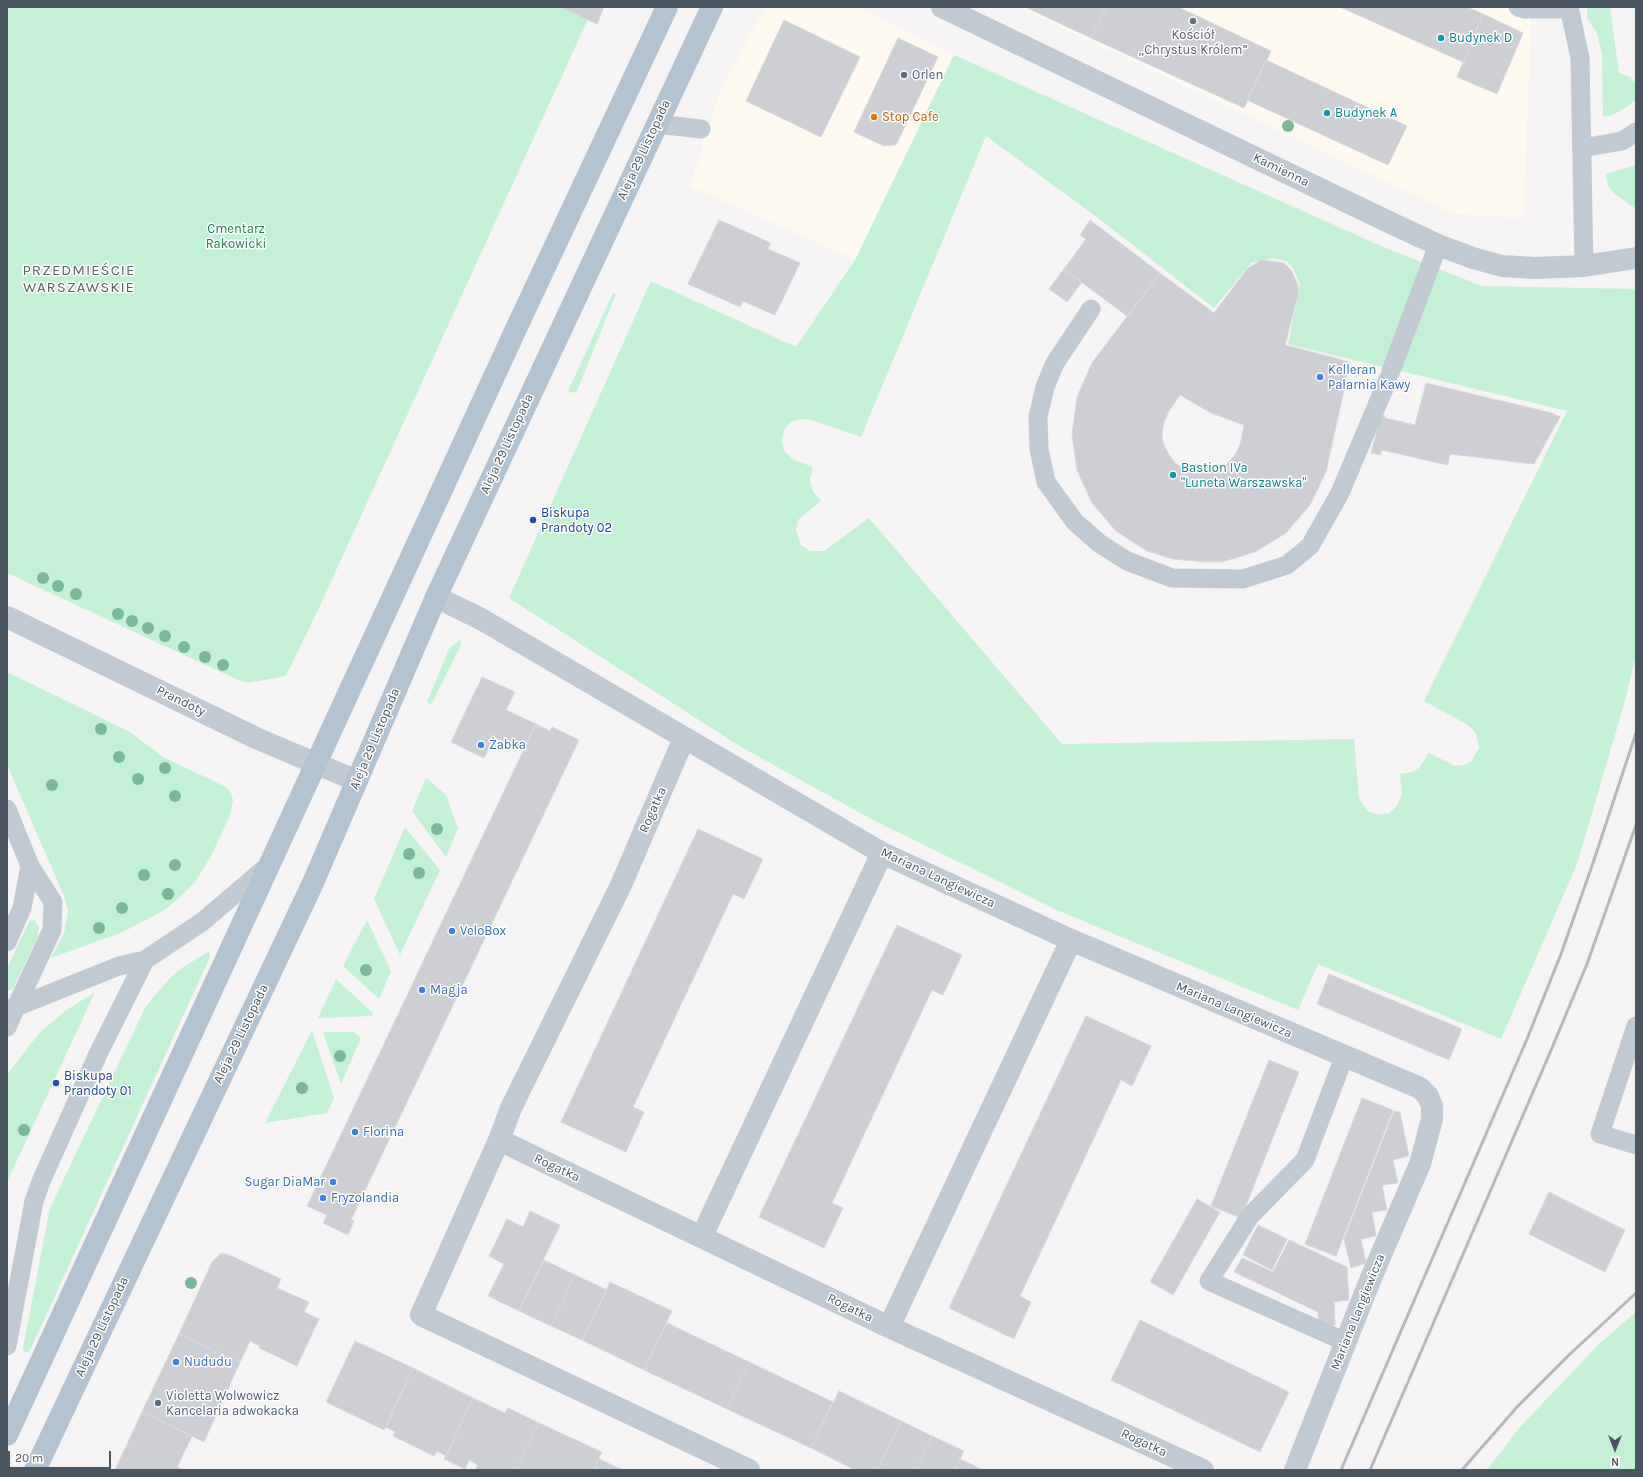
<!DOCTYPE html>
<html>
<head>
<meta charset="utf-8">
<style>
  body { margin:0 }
  #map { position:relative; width:1643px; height:1477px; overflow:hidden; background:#f5f3f3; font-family:Karla,sans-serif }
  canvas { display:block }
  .frame { position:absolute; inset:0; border:8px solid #4a5661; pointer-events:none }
  .north { position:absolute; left:1595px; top:1429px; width:40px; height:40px; -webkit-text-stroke:3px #fff; paint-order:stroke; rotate:180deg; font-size:11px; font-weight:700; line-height:16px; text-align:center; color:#4a5661 }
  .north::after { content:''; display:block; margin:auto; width:14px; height:18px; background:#4a5661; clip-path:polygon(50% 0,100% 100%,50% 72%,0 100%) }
  .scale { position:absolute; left:8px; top:1451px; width:103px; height:18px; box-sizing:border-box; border:2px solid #4a5661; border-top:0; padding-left:5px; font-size:12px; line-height:14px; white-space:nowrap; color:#4a5661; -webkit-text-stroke:3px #fff; paint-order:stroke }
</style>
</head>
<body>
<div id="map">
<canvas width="1643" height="1477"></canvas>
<div class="frame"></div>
<div class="north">N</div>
<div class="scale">20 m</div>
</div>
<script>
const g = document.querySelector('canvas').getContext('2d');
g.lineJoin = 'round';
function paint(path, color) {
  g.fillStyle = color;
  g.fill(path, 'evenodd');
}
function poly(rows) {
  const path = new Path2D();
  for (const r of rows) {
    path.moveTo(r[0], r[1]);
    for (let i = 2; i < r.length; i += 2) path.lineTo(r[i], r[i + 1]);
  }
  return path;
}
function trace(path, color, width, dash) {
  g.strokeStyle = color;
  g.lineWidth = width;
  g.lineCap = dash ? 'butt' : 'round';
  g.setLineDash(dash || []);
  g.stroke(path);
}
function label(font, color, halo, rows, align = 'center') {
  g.font = font + ' Karla,sans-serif';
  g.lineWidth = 3;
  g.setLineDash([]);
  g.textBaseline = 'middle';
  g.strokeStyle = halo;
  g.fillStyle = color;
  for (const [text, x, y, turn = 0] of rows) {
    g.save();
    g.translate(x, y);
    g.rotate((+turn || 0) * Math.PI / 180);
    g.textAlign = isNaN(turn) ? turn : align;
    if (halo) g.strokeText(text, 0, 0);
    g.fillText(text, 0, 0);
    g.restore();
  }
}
const commercial = poly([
  [765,7,858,7,954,55,855,260,690,186,719,94],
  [1019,7,1529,7,1531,32,1523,218,1454,214]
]);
const green = poly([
  [7,7,561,7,588,19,318,610,286,676,248,683,236,679,7,573],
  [1587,7,1610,7,1619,73,1630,77,1636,84,1636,99,1627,107,1613,115,1603,117,1602,54,1597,33,1587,18],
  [954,55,1381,246,1482,286,1636,289,1636,654,1625,701,1577,864,1501,1039,1318,964,1298,1010,1059,911,873,820,741,747,509,598,651,281,796,347,855,260],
  [986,136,1098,218,1214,308,1251,263,1272,258,1286,261,1293,268,1300,285,1288,344,1567,411,1424,701,1468,725,1476,733,1479,748,1471,762,1464,765,1455,766,1429,753,1419,768,1412,772,1400,774,1402,794,1397,806,1389,813,1378,815,1368,811,1359,798,1354,739,1062,744,869,518,824,551,810,551,801,545,796,530,798,520,821,501,814,493,811,485,810,479,813,467,794,460,784,451,782,441,784,430,791,422,802,419,811,420,861,437],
  [1636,165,1636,209,1615,194,1608,186,1606,174],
  [613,293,616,294,577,391,572,393,568,391],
  [460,639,461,645,431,705,427,702,449,649],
  [7,672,130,732,163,757,226,787,231,793,233,800,230,816,210,858,195,882,180,897,166,909,123,932,51,958,64,934,68,911,64,896,7,765],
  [426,778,446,795,458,828,446,857,412,811],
  [405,827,440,870,400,955,374,899],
  [34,920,39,926,38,936,13,989,7,991,7,968,29,922],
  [367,920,391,971,379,999,343,966],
  [208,952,210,953,210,957,31,1348,28,1352,24,1352,23,1348,50,1208,146,1006,170,978,183,967],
  [336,979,373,1013,372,1016,318,1018],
  [95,992,7,1182,7,1075,40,1032,65,1011],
  [312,1030,334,1098,327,1113,265,1123],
  [323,1032,354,1032,361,1038,341,1084],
  [1636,1312,1636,1470,1487,1470,1520,1427,1600,1343]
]);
const building = poly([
  [561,7,604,7,597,24,561,7],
  [1025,7,1106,7,1091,38,1025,7],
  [1106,7,1178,7,1271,51,1244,108,1091,38,1106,7],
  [1340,7,1467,7,1483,14,1463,62,1340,7],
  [1483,14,1523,33,1497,94,1457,77,1483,14],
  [784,20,860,57,821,137,746,101,784,20],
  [898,38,938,57,896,145,884,146,854,132,898,38],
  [1266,60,1407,126,1388,165,1247,100,1266,60],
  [719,220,771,243,768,249,800,263,775,315,743,301,740,307,688,284,719,220],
  [1090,220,1160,273,1127,316,1064,269,1086,239,1080,235,1090,220],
  [1262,260,1284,263,1291,270,1298,285,1298,294,1285,345,1350,362,1326,472,1310,505,1286,533,1255,552,1222,562,1205,562,1173,559,1147,551,1116,531,1092,503,1077,470,1072,434,1077,397,1092,363,1160,273,1214,313,1248,268,1262,260],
  [1180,395,1211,413,1244,425,1240,445,1235,455,1226,465,1218,470,1205,473,1196,473,1184,469,1175,463,1169,455,1163,443,1162,434,1164,422,1169,411,1180,395],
  [1064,269,1082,282,1067,302,1049,289,1064,269],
  [1426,383,1552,413,1560,417,1534,464,1450,454,1448,465,1382,450,1380,455,1371,453,1381,415,1385,416,1385,418,1415,425,1426,383],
  [482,677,515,692,506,710,536,724,523,750,494,737,484,758,451,742,482,677],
  [536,724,550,731,552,727,579,740,351,1220,354,1221,348,1235,323,1223,327,1215,307,1206,536,724],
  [698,829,763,859,744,899,733,894,633,1107,644,1112,626,1152,561,1122,698,829],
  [897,925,962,955,943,995,932,990,855,1154,832,1203,843,1208,824,1248,759,1217,897,925],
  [1329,974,1462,1029,1449,1060,1317,1004,1329,974],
  [1086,1016,1151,1046,1132,1086,1121,1080,1045,1243,1020,1296,1031,1302,1014,1339,949,1308,1086,1016],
  [1269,1060,1299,1072,1241,1218,1211,1206,1269,1060],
  [1362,1098,1393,1110,1336,1256,1305,1244,1362,1098],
  [1394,1111,1400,1112,1409,1156,1393,1160,1398,1183,1382,1185,1387,1210,1372,1212,1376,1236,1361,1239,1366,1263,1351,1268,1344,1239,1394,1111],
  [1549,1192,1625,1230,1605,1272,1529,1234,1549,1192],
  [1197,1199,1220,1212,1173,1295,1150,1282,1197,1199],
  [530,1211,560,1225,519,1311,488,1296,504,1264,489,1256,507,1219,523,1227,530,1211],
  [1258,1225,1287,1239,1272,1270,1243,1255,1258,1225],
  [1289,1240,1347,1267,1349,1300,1334,1302,1335,1325,1318,1326,1318,1312,1234,1272,1242,1258,1273,1272,1289,1240],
  [221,1253,229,1255,281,1279,277,1288,309,1302,304,1312,319,1319,297,1366,259,1348,260,1346,250,1341,240,1362,179,1334,212,1262,221,1253],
  [544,1260,575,1275,551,1326,519,1311,544,1260],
  [575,1275,607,1290,582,1340,551,1326,575,1275],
  [610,1282,672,1311,644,1370,582,1340,610,1282],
  [1140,1320,1289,1392,1260,1452,1111,1380,1140,1320],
  [667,1323,749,1362,727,1409,644,1370,667,1323],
  [179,1334,240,1362,204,1442,142,1412,179,1334],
  [355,1341,413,1368,384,1430,326,1402,355,1341],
  [749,1362,833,1402,811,1448,727,1409,749,1362],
  [413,1368,473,1398,446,1456,437,1451,434,1456,393,1436,395,1432,386,1427,413,1368],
  [839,1391,901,1421,878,1470,855,1470,811,1448,839,1391],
  [473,1398,505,1413,508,1408,539,1423,516,1470,475,1470,478,1465,469,1460,465,1469,444,1459,473,1398],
  [142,1412,192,1436,177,1467,184,1470,115,1470,142,1412],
  [901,1421,932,1436,916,1470,878,1470,901,1421],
  [539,1423,602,1452,593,1470,516,1470,539,1423],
  [932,1436,964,1451,955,1470,916,1470,932,1436],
  [599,1459,623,1470,593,1470,599,1459],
  [960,1459,983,1470,955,1470,960,1459]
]);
const service = poly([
  [1518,7,1525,9,1569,9],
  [1569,7,1580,58,1584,266],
  [656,124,701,129],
  [1582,148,1622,141,1636,132],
  [1091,309,1055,363,1045,387,1038,417,1039,449,1046,482,1075,522,1099,543,1127,561,1172,578,1243,579,1287,565,1310,546,1340,493,1388,379],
  [1391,371,1438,245],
  [7,809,30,866,53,902,52,930,16,1007,10,1008],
  [7,942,22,908,30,866],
  [1636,1026,1600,1134,1636,1145],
  [7,1027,16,1007,119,966,145,960,202,922,269,865],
  [1344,1057,1305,1160,1250,1216,1209,1281,1346,1342],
  [7,1346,34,1201,42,1179,99,1052,145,960]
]);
const minor = poly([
  [942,7,1393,224,1438,245,1473,258,1502,266,1535,268,1584,266,1636,258],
  [436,597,481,619,882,853,1071,940,1420,1088,1428,1096,1432,1106,1432,1119,1420,1164,1371,1278,1295,1470],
  [684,738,621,885,511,1108,499,1140,421,1315,749,1470],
  [499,1140,889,1327,1203,1470],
  [702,1236,882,853],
  [889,1327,1071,940]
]);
const tertiary = poly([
  [7,617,256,738,357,781]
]);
const primary = poly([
  [7,1435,515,331,667,7],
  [35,1470,312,885,436,597,712,7]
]);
const rail = poly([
  [1341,1470,1527,1039,1561,954,1593,863,1636,733],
  [1370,1470,1552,1048,1587,964,1636,825],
  [1462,1470,1517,1407,1570,1354,1636,1293]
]);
const trees = [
  [1288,126],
  [43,578],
  [58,586],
  [76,594],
  [118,614],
  [132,621],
  [148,628],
  [165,636],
  [184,647],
  [205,657],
  [223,665],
  [101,729],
  [119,757],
  [165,768],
  [138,779],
  [52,785],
  [175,796],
  [437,829],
  [409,854],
  [175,865],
  [419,873],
  [144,875],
  [168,894],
  [122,908],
  [99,928],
  [366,970],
  [340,1056],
  [302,1088],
  [24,1130],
  [191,1283]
];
const markers = [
  [1193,21,4,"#6b7280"],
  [1441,38,4,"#0f9aa8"],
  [904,75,4,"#5c6f8a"],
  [1327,113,4,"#0f9aa8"],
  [874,117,4,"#e8710a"],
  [1320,377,4,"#3f7fe0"],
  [1173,475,4,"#0f9aa8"],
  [533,520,4,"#1a4fb4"],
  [481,745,4,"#3f7fe0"],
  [452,931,4,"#3f7fe0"],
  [422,990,4,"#3f7fe0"],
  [56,1083,4,"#1a4fb4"],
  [355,1132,4,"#3f7fe0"],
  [333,1182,4,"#3f7fe0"],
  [323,1198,4,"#3f7fe0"],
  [176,1362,4,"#3f7fe0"],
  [158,1403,4,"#5c6f8a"]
];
const worshipNames = [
  ["Kościół",1193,35],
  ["„Chrystus Królem”",1193,50]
];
const cultureNames = [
  ["Budynek D",1449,38],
  ["Budynek A",1335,113],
  ["Bastion IVa",1181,468],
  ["\"Luneta Warszawska\"",1181,483]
];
const serviceNames = [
  ["Orlen",912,75],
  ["Violetta Wolwowicz",166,1396],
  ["Kancelaria adwokacka",166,1411]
];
const foodNames = [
  ["Stop Cafe",882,117]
];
const streetNames = [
  ["Aleja 29 Listopada",644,150,-65],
  ["Kamienna",1281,170,26],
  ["Aleja 29 Listopada",507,444,-65],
  ["Prandoty",181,701,26],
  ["Aleja 29 Listopada",375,739,-67],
  ["Rogatka",653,810,-66],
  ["Mariana Langiewicza",938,878,25],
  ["Mariana Langiewicza",1234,1010,23],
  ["Aleja 29 Listopada",241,1034,-64],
  ["Rogatka",557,1168,25],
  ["Rogatka",850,1308,26],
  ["Mariana Langiewicza",1358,1312,-68],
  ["Aleja 29 Listopada",102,1327,-65],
  ["Rogatka",1144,1443,25]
];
const parkNames = [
  ["Cmentarz",236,229],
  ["Rakowicki",236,244]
];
const shopNames = [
  ["Kelleran",1328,370],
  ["Palarnia Kawy",1328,385],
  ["Żabka",489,745],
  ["VeloBox",460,931],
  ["Magja",430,990],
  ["Florina",363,1132],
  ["Sugar DiaMar",325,1182,"right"],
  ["Fryzolandia",331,1198],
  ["Nududu",184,1362]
];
const transitNames = [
  ["Biskupa",541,513],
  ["Prandoty 02",541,528],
  ["Biskupa",64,1076],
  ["Prandoty 01",64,1091]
];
const quarterNames = [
  ["PRZEDMIEŚCIE",79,271],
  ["WARSZAWSKIE",79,288]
];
paint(commercial, '#fdf9ef');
paint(green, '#c3f1d5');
paint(building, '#cdcfd5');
trace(building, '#d7d9de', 1);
trace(service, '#c1cad2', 19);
trace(minor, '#c1cad2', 22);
trace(tertiary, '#c1cad2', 22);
trace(primary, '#b3c2d1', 22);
trace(rail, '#b5b8bd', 3);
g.fillStyle = '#7bb799';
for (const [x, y] of trees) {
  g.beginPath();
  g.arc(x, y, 6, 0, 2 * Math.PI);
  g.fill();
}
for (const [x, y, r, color] of markers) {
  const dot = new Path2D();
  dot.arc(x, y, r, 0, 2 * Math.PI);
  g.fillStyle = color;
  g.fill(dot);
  trace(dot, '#fff', 1.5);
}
label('13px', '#5b616d', '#fff', worshipNames);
label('13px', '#0d838f', '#fff', cultureNames, 'left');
label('13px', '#4e5e75', '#fff', serviceNames, 'left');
label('13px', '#c56008', '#fff', foodNames, 'left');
label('13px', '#4a5661', '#fff', streetNames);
label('13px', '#17864f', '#fff', parkNames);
label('13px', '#366cbe', '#fff', shopNames, 'left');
label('13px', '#164399', '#fff', transitNames, 'left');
g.letterSpacing = '1px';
label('15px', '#5f6368', '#fff', quarterNames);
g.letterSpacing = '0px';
</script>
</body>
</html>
